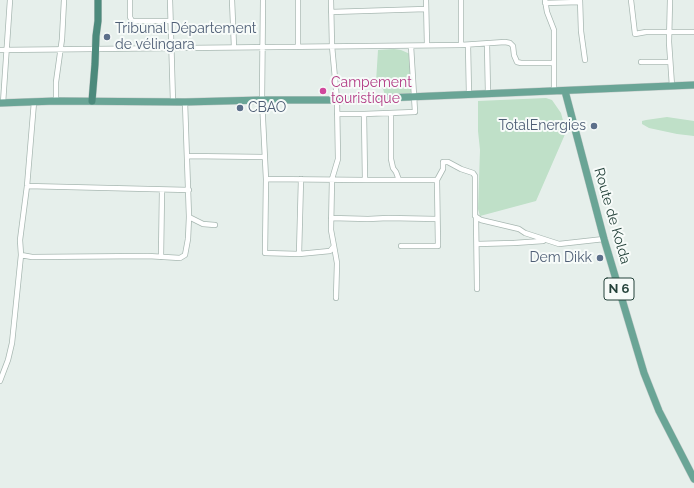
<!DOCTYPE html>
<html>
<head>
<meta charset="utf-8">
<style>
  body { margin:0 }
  canvas { display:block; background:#e6efeb }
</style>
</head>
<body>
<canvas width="694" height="488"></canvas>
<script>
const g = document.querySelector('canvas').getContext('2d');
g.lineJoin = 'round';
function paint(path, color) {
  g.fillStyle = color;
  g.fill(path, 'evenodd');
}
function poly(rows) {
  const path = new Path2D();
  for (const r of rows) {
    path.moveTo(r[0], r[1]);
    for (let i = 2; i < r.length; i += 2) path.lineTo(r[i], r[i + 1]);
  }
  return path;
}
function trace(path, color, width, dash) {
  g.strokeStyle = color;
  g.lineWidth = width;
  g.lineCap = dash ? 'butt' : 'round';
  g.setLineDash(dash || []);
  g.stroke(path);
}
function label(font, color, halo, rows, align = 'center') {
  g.font = font + ' Raleway,sans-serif';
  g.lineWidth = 4;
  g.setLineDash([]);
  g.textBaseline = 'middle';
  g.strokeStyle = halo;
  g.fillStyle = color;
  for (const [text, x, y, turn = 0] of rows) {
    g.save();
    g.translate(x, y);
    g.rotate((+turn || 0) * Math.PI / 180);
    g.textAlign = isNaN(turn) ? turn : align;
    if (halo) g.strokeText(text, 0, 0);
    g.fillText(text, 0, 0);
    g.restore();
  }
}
const green = poly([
  [394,49,401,50,410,54,411,92,409,95,385,95,383,89,377,85,376,82,378,50],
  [546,98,552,100,561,113,566,132,536,201,480,216,478,209,480,150,478,131,478,101],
  [667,117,694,121,694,136,677,134,649,128,642,124,642,121,646,120]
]);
const minor = poly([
  [130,0,130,17,132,21,171,21],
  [170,0,173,102],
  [232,0,234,47],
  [263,0,262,100,266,179,265,253,299,254],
  [298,0,298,47],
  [426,0,427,45],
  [461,0,461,45],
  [545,0,547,12,554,30,554,91],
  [580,0,581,31,585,60],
  [631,0,635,34,646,32,694,32],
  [670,0,669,42,672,86],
  [545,3,580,2],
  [331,12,426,9],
  [487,44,488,94],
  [468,45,469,95],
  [411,46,415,112,364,114,365,180,437,180],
  [0,50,461,45,505,42,510,43,513,46,514,55,517,62,521,63,554,63],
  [641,62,670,62],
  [56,101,56,82,62,39,64,0],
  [3,103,10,0],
  [391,113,391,159,393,168,396,172,399,180],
  [337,114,364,114],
  [187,156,264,157],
  [266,179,365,180],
  [301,179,299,254,330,251,334,246,331,230,332,179,338,159,337,100,332,46,331,0],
  [27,186,189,190],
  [189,217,203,224,215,225],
  [476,217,477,289],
  [331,218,368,219,388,218,437,219],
  [477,244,514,243,543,241],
  [334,246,337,263,336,298],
  [401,246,438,246,437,180,443,169,443,162,448,162,461,169,473,173,475,176,475,216,481,220,519,229,525,233,559,244,604,239],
  [21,255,32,257,148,256,180,258,185,255,188,239,189,217,185,102],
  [161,257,162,190],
  [0,381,8,360,12,343,21,255,20,240,27,186,34,102]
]);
const primary = poly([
  [565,91,604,239,644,373,659,411,694,479],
  [0,103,56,101,185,102,262,100,337,100,694,85]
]);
const trunk = poly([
  [92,101,95,64,96,36,98,21,98,0]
]);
const markers = [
  [107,37,4,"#5c6f8a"],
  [323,91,4,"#d1479c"],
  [240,108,4,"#5c6f8a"],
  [594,126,4,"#5c6f8a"],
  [600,258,4,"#5c6f8a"]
];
const shields = [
  [619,289,30]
];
const shieldNames = [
  ["N 6",619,289]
];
const serviceNames = [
  ["Tribunal Département",115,29],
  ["de vélingara",115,45],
  ["CBAO",248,108],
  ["TotalEnergies",586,126,"right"],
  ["Dem Dikk",592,258,"right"]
];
const hotelNames = [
  ["Campement",331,83],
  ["touristique",331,99]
];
const streetNames = [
  ["Route de Kolda",612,216,74]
];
paint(green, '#bfe0c8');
trace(minor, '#a8b8b2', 6);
trace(primary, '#c2cac8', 8);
trace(trunk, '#c2cac8', 8);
trace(minor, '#fff', 4.5);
trace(primary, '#6aa596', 7);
trace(trunk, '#4c8a7c', 7);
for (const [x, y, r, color] of markers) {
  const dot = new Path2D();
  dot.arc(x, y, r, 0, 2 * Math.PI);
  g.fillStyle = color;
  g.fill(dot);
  trace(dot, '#f7fbf9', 1.5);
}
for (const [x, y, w] of shields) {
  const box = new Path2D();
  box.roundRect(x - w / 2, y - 11, w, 22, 3);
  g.fillStyle = '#f7fbf9';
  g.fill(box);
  trace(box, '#24423a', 1);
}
label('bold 13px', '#24423a', null, shieldNames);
label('14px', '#4e5e75', '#f7fbf9', serviceNames, 'left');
label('14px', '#b23c85', '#f7fbf9', hotelNames, 'left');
label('14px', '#24423a', '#f7fbf9', streetNames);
</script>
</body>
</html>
